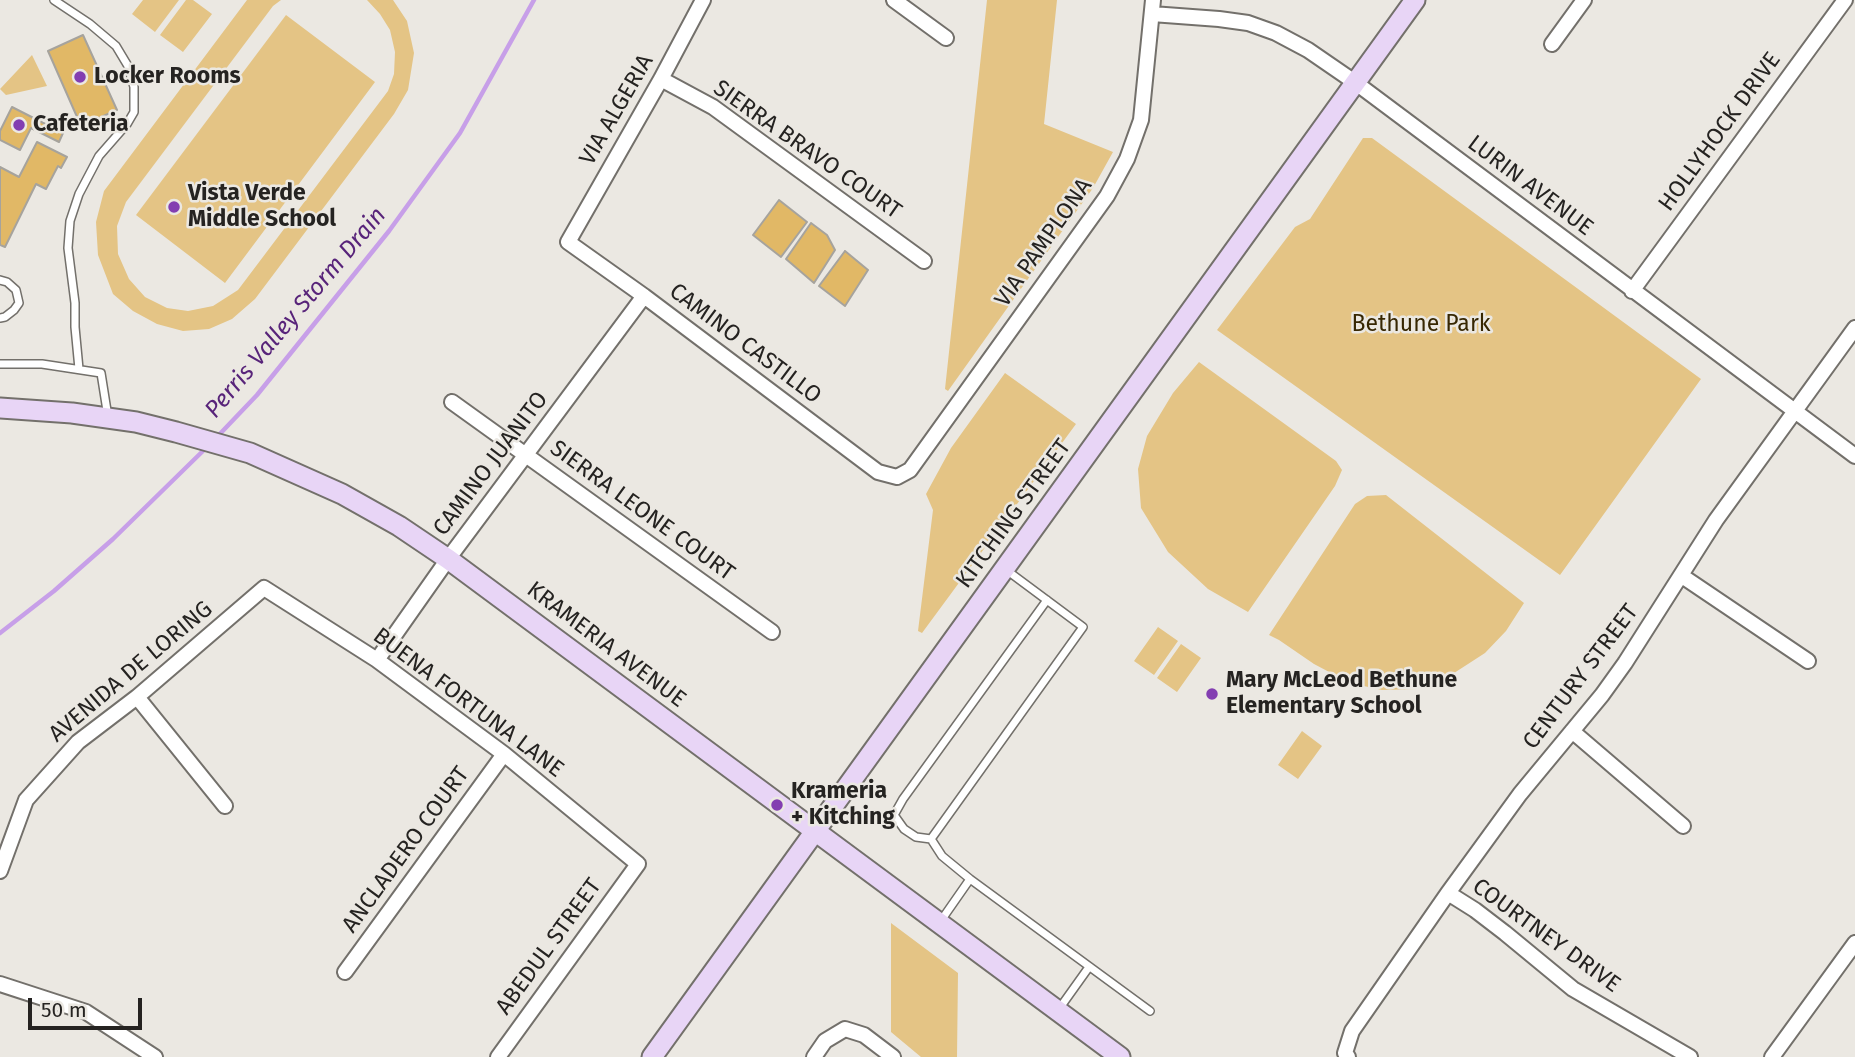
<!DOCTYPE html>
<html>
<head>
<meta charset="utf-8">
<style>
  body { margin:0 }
  #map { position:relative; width:1855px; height:1057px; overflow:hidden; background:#ebe8e2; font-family:"Fira Sans",sans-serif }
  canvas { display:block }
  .scale { position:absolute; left:28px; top:998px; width:114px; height:32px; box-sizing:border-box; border:4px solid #252321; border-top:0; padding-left:9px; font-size:21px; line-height:24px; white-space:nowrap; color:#252321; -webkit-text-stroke:5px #ebe8e2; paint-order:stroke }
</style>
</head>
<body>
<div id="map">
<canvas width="1855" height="1057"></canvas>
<div class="scale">50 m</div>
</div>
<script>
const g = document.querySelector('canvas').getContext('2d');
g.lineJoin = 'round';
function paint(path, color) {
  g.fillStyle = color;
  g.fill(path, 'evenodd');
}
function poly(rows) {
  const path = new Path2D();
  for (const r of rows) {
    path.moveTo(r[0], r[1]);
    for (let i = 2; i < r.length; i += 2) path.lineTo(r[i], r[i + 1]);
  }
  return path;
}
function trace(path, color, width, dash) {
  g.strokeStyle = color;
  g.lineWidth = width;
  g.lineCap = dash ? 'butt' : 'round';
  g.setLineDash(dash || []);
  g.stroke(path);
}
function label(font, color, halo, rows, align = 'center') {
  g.font = font + ' "Fira Sans",sans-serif';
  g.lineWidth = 5;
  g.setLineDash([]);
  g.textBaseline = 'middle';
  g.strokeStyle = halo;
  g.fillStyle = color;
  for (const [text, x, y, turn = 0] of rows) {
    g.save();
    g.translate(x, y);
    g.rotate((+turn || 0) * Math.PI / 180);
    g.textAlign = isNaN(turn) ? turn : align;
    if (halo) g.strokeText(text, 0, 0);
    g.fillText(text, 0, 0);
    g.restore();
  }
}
const green = poly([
  [143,0,179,0,155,32,132,14],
  [186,0,193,0,212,14,183,52,160,35],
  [247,0,281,0,273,6,126,202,117,226,118,254,129,279,145,297,167,308,188,311,213,306,238,290,388,91,394,74,395,52,390,30,380,14,367,0,393,0,407,21,414,53,408,90,394,114,255,299,232,319,209,329,183,331,157,324,133,311,113,294,98,255,96,222,104,191],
  [987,0,1057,0,1044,124,1113,152,1093,188,948,391,945,389],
  [286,15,375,82,225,283,136,215],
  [32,55,47,86,6,95,0,89],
  [1363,138,1372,138,1701,379,1560,575,1217,330,1295,227,1310,219],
  [1199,362,1336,461,1342,470,1335,486,1248,612,1208,589,1168,552,1141,508,1138,469,1147,436,1173,393],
  [1005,373,1076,424,922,633,918,631,933,510,926,494,951,448],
  [1386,495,1524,603,1506,631,1485,653,1451,675,1417,689,1382,690,1350,683,1314,664,1279,640,1269,635,1355,504,1367,496],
  [1158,627,1178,641,1154,675,1134,661],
  [1181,644,1201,658,1177,692,1157,678],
  [1302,731,1322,746,1298,779,1278,765],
  [891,923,958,973,957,1057,921,1057,891,1032]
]);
const stream = poly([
  [216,438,257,395,389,231,460,133,534,0],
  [0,633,54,591,113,539,207,447]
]);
const building = poly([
  [83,35,117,110,81,126,48,51,83,35],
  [12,107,63,133,59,142,31,128,20,150,0,140,0,131,12,107],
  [37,142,67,157,61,168,58,166,46,189,36,184,5,247,0,245,0,167,19,177,37,142],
  [779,200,807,222,781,257,753,235,779,200],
  [811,223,827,235,835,250,814,283,786,259,811,223],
  [845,251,868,270,845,306,819,286,845,251]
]);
const lane = poly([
  [54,0,90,24,116,46,128,66,134,87,134,112,127,124,99,156,79,194,70,221,68,248,75,303,75,327,79,369],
  [0,280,7,282,16,290,19,303,14,310,5,317,0,318],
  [0,364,42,364,101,373,108,417],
  [931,839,1083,627,1005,569],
  [931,839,916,837,904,829,894,815,903,799,1047,600],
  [931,839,942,856,970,879,1150,1011],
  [940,922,970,879],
  [1059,1009,1089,967]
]);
const street = poly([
  [703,0,661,79,568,242,644,296,878,472,897,477,910,470,1107,196,1127,159,1141,120,1153,0],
  [894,0,946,38],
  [1152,14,1219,19,1248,23,1276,33,1308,50,1356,83,1855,456],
  [1552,44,1584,0],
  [661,79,713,107,924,261],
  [1632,291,1845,0],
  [452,402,772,632],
  [1682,576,1808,661],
  [377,660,448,559,644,296],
  [137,697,225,806],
  [1572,731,1683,826],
  [0,871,26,800,78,742,137,697,264,588,377,660,504,754,638,864,498,1057],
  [1448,893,1475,910,1505,933,1573,989,1690,1057],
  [345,972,504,754],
  [0,984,86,1012,155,1057],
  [814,1057,825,1041,845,1029,864,1035,893,1057],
  [1348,1057,1345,1053,1352,1031,1448,893,1520,794,1602,695,1625,663,1716,520,1855,328],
  [1772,1057,1855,943]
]);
const secondary = poly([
  [0,408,72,413,136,422,176,432,250,453,342,494,399,526,448,559,1120,1057],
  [652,1057,1415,0]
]);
const markers = [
  [80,77,7,"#833eb1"],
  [19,125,7,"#833eb1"],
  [174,207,7,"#833eb1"],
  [1212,694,7,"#833eb1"],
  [777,805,7,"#833eb1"]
];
const poiNames = [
  ["Locker Rooms",94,77],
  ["Cafeteria",33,125],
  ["Vista Verde",188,194],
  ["Middle School",188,220],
  ["Mary McLeod Bethune",1226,681],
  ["Elementary School",1226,707],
  ["Krameria",791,792],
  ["+ Kitching",791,818]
];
const streetNames = [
  ["VIA ALGERIA",617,110,-60],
  ["HOLLYHOCK DRIVE",1720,132,-54],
  ["SIERRA BRAVO COURT",807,150,35],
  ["LURIN AVENUE",1530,186,37],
  ["VIA PAMPLONA",1044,243,-55],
  ["CAMINO CASTILLO",745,344,37],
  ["CAMINO JUANITO",491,464,-53],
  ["SIERRA LEONE COURT",642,511,36],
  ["KITCHING STREET",1014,514,-54],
  ["KRAMERIA AVENUE",606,645,37],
  ["AVENIDA DE LORING",131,672,-40],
  ["CENTURY STREET",1581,677,-53],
  ["BUENA FORTUNA LANE",468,703,37],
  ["ANCLADERO COURT",406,850,-54],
  ["COURTNEY DRIVE",1546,936,36],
  ["ABEDUL STREET",549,947,-54]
];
const parkNames = [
  ["Bethune Park",1421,325]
];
const waterNames = [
  ["Perris Valley Storm Drain",296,313,-50]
];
paint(green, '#e4c485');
trace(stream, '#c79fe8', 4.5);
paint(building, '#e1b866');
trace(building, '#a6a39d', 2);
trace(lane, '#73706b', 10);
trace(street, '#73706b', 18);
trace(secondary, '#73706b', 23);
trace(lane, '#fff', 7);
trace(street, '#fff', 14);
trace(secondary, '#e8d5f6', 19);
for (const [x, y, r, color] of markers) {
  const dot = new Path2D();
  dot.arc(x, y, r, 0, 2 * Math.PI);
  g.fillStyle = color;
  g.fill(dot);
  trace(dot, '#ebe8e2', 2.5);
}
label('bold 23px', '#252321', '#ebe8e2', poiNames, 'left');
label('23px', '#252321', '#ebe8e2', streetNames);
label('23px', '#372702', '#ebe8e2', parkNames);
label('italic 24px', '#58247a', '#ebe8e2', waterNames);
</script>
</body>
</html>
